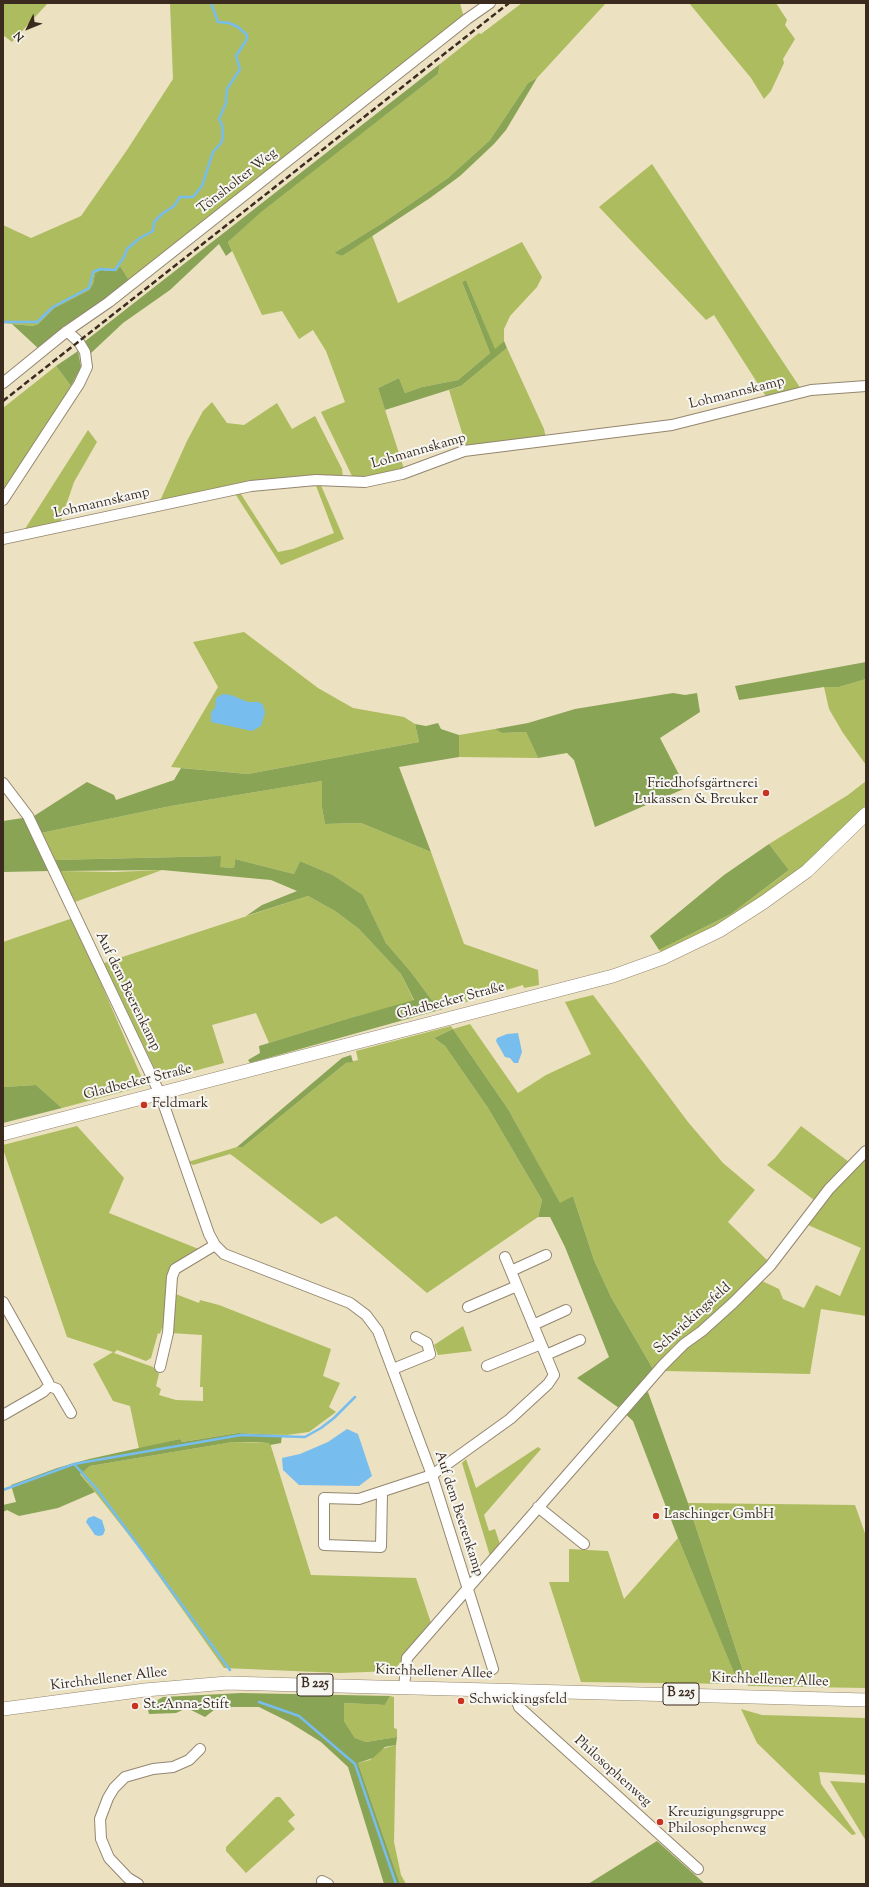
<!DOCTYPE html>
<html>
<head>
<meta charset="utf-8">
<style>
  body { margin:0 }
  #map { position:relative; width:869px; height:1887px; overflow:hidden; background:#ece1c1; font-family:"Sorts Mill Goudy",serif }
  canvas { display:block }
  .frame { position:absolute; inset:0; border:4px solid #3b2a1e; pointer-events:none }
  .north { position:absolute; left:8px; top:8px; width:40px; height:40px; -webkit-text-stroke:3px #f6f6f2; paint-order:stroke; rotate:227deg; font-size:11px; font-weight:700; line-height:16px; text-align:center; color:#3b2a1e }
  .north::after { content:''; display:block; margin:auto; width:14px; height:18px; background:#3b2a1e; clip-path:polygon(50% 0,100% 100%,50% 72%,0 100%) }
</style>
</head>
<body>
<div id="map">
<canvas width="869" height="1887"></canvas>
<div class="frame"></div>
<div class="north">N</div>
</div>
<script>
const g = document.querySelector('canvas').getContext('2d');
g.lineJoin = 'round';
function paint(path, color) {
  g.fillStyle = color;
  g.fill(path, 'evenodd');
}
function poly(rows) {
  const path = new Path2D();
  for (const r of rows) {
    path.moveTo(r[0], r[1]);
    for (let i = 2; i < r.length; i += 2) path.lineTo(r[i], r[i + 1]);
  }
  return path;
}
function trace(path, color, width, dash) {
  g.strokeStyle = color;
  g.lineWidth = width;
  g.lineCap = dash ? 'butt' : 'round';
  g.setLineDash(dash || []);
  g.stroke(path);
}
function label(font, color, halo, rows, align = 'center') {
  g.font = font + ' "Sorts Mill Goudy",serif';
  g.lineWidth = 4;
  g.setLineDash([]);
  g.textBaseline = 'middle';
  g.strokeStyle = halo;
  g.fillStyle = color;
  for (const [text, x, y, turn = 0] of rows) {
    g.save();
    g.translate(x, y);
    g.rotate((+turn || 0) * Math.PI / 180);
    g.textAlign = isNaN(turn) ? turn : align;
    if (halo) g.strokeText(text, 0, 0);
    g.fillText(text, 0, 0);
    g.restore();
  }
}
const green = poly([
  [3,3,48,3,12,42,3,35],
  [170,3,460,3,464,18,308,137,130,282,120,266,116,271,101,270,95,273,93,284,89,290,54,308,38,324,33,326,3,323,3,225,31,238,81,216,127,150,173,79],
  [522,3,606,3,537,78,528,83,490,140,448,178,384,222,334,253,342,256,372,235,398,303,522,242,542,277,537,287,510,316,504,329,504,341,495,350,466,280,462,282,490,353,458,380,422,387,405,393,399,378,378,388,404,469,361,478,352,476,321,412,345,402,326,351,313,330,299,339,282,311,262,315,228,242,261,211,438,74,440,64,479,33,481,34],
  [689,3,776,3,787,20,785,25,795,39,783,59,784,63,771,91,764,99,751,78],
  [652,164,799,386,800,388,767,398,714,315,706,320,599,207],
  [507,348,544,429,546,438,467,449,449,390,461,386],
  [56,366,71,386,66,399,3,495,3,408],
  [212,402,227,423,244,425,277,403,292,429,315,416,342,469,343,477,159,503,187,441,203,411],
  [88,430,97,442,74,482,59,526,23,532],
  [315,483,320,483,344,539,281,565,234,492,239,491,278,552,293,549,334,533],
  [244,632,318,688,353,708,404,717,415,724,419,742,248,774,171,767,218,687,193,642],
  [866,679,866,765,843,733,829,709,824,687,839,687],
  [495,729,502,733,526,732,538,758,459,757,459,735],
  [322,781,322,808,325,824,361,823,431,852,464,944,538,970,539,985,524,988,523,985,443,1009,431,999,411,972,386,943,363,895,333,875,300,861,294,874,235,859,234,868,220,867,220,856,54,860,41,833,171,806],
  [866,781,866,805,831,841,789,878,718,925,662,952,659,950,731,914,784,874,789,870,769,844,848,795],
  [162,870,75,902,60,871,115,872],
  [308,896,335,911,359,929,401,974,414,1001,340,1021,269,1043,256,1013,212,1025,224,1063,160,1080,104,963],
  [73,918,141,1076,148,1075,152,1084,62,1108,36,1085,3,1087,3,942],
  [593,995,688,1122,723,1163,755,1190,728,1222,768,1261,699,1329,674,1345,653,1369,611,1297,594,1260,573,1196,560,1204,508,1109,453,1029,434,1038,445,1046,488,1108,542,1200,538,1217,427,1293,336,1216,321,1224,233,1156,230,1154,193,1165,188,1162,237,1147,243,1147,346,1063,358,1060,356,1051,451,1026,453,1029,470,1024,518,1093,546,1075,591,1054,565,1002],
  [77,1126,124,1178,109,1213,201,1250,179,1263,168,1273,167,1328,162,1328,160,1334,158,1333,151,1358,146,1361,117,1350,114,1353,153,1367,159,1374,156,1386,161,1389,159,1395,176,1400,203,1401,203,1387,200,1387,202,1335,171,1333,173,1293,199,1303,200,1300,219,1305,331,1349,323,1376,340,1383,329,1407,336,1412,309,1432,287,1435,238,1433,182,1442,180,1439,139,1449,130,1406,113,1401,93,1364,113,1352,67,1337,3,1149,3,1145],
  [801,1126,849,1162,814,1200,767,1165,775,1158],
  [866,1158,866,1316,821,1309,810,1374,665,1371,688,1345,705,1334,762,1281,779,1289,783,1299,804,1308,816,1285,840,1296,861,1248,808,1225,832,1192],
  [463,1326,472,1351,438,1355,434,1345],
  [233,1442,270,1443,311,1575,416,1578,432,1626,393,1671,340,1673,224,1668,139,1548,80,1473,90,1466],
  [538,1447,541,1449,484,1515,489,1531,495,1529,500,1544,490,1556,462,1463,466,1459,476,1488],
  [688,1503,855,1505,866,1536,866,1688,748,1686],
  [678,1538,739,1684,581,1682,549,1582,569,1582,569,1549,608,1551,624,1599],
  [390,1696,394,1697,394,1728,397,1729,397,1737,366,1742,355,1738,344,1721,344,1703,385,1705],
  [741,1709,762,1715,866,1718,866,1775,819,1772,821,1784,856,1834,852,1835,757,1743],
  [396,1745,394,1842,401,1875,406,1884,400,1884,358,1763,370,1760,382,1749],
  [830,1781,866,1783,866,1841],
  [276,1797,280,1797,295,1815,288,1821,295,1829,246,1873,226,1851,226,1847]
]);
const forest = poly([
  [440,64,438,74,261,212,228,242,232,251,226,256,219,244,170,290,123,323,90,354,84,342],
  [537,78,506,130,494,144,460,176,430,198,342,256,334,253,384,222,448,178,490,140,528,83],
  [120,266,130,282,63,327,40,350,12,324,33,326,38,324,54,308,89,290,93,284,95,273,101,270,116,271],
  [466,280,495,349,504,341,507,348,461,386,385,410,378,388,399,378,405,393,422,387,458,380,490,353,462,282],
  [78,351,81,367,71,386,56,366],
  [866,662,866,679,839,687,824,687,739,700,735,686],
  [673,693,685,695,697,693,700,712,660,738,686,788,595,827,574,760,567,753,538,758,526,732,502,733,495,729,528,723,575,709],
  [438,723,441,729,459,735,459,757,399,767,431,852,361,823,325,824,322,808,322,781,171,806,41,833,34,816,87,782,114,795,116,800,174,780,181,768,248,774,419,742,415,724,426,726],
  [23,818,49,871,3,872,3,821],
  [769,844,789,870,731,914,659,950,650,936,724,875],
  [221,856,220,867,234,868,235,859,294,874,300,861,333,875,363,895,386,943,411,972,431,999,443,1009,250,1063,248,1060,260,1053,259,1046,340,1021,414,1000,401,974,359,929,335,911,308,896,246,916,262,905,297,891,271,880,162,870,60,871,54,860],
  [453,1029,508,1109,560,1203,573,1196,594,1260,611,1297,653,1369,640,1384,645,1393,648,1392,688,1503,744,1674,735,1675,678,1538,633,1421,619,1408,577,1378,609,1357,565,1247,550,1217,538,1217,542,1200,488,1108,445,1046,434,1038],
  [351,1055,353,1062,346,1063,243,1147,237,1147,342,1058],
  [36,1085,62,1108,3,1123,3,1087],
  [238,1433,282,1435,281,1443,270,1445,269,1443,252,1442,233,1442,90,1466,80,1474,95,1492,58,1508,19,1516,7,1510,3,1512,3,1505,16,1502,11,1485,57,1468,89,1459,180,1439,182,1442],
  [241,1693,390,1696,385,1705,344,1703,344,1721,355,1738,366,1742,397,1737,396,1745,385,1747,373,1758,358,1763,400,1884,384,1884,348,1767,321,1742,289,1722,259,1707,233,1707,214,1710,205,1717,187,1708,176,1713,149,1714,147,1706,163,1697],
  [657,1841,705,1884,588,1884]
]);
const water = poly([
  [223,694,231,695,248,702,259,702,263,705,265,713,261,726,252,731,211,722,211,712,215,708,216,698],
  [518,1033,522,1052,518,1063,514,1063,510,1058,505,1057,496,1041,497,1038,507,1034],
  [347,1429,358,1434,372,1476,359,1486,299,1485,283,1470,282,1458,300,1454,328,1442],
  [94,1516,102,1520,105,1530,103,1535,99,1536,95,1535,86,1522,88,1518]
]);
const stream = poly([
  [3,322,37,322,53,307,89,288,93,272,100,269,115,270,124,257,127,249,140,238,153,231,154,222,162,214,174,206,180,197,193,197,202,186,213,152,221,143,223,137,222,125,219,119,226,103,227,89,240,69,236,56,247,39,247,35,238,27,229,23,218,22,211,3],
  [74,1464,241,1435,305,1437,321,1428,334,1418,355,1397],
  [3,1490,74,1464,96,1488,230,1670],
  [259,1702,299,1716,355,1764,396,1884]
]);
const minor = poly([
  [3,383,67,331,109,302,467,19,490,3],
  [3,500,79,384,87,367,85,352,79,342,67,331],
  [3,539,251,486,316,480,365,482,402,474,464,451,672,425,811,390,866,386],
  [3,783,28,816,160,1094,209,1234,215,1245,224,1254,350,1303,366,1315,378,1331,432,1475,493,1669],
  [511,1271,546,1255],
  [3,1302,48,1382,49,1386,43,1392,3,1415],
  [468,1307,517,1286],
  [533,1325,566,1310],
  [546,1355,580,1340],
  [487,1366,541,1344],
  [160,1367,168,1333,172,1277,175,1269,215,1245],
  [393,1369,430,1354,427,1343,416,1337],
  [49,1386,57,1389,71,1413],
  [382,1493,381,1547,324,1545,324,1498,359,1499,432,1475,510,1419,548,1384,554,1375,505,1257],
  [538,1507,584,1544],
  [404,1687,407,1658,663,1365,684,1344,702,1331,733,1303,770,1266,829,1189,866,1151],
  [513,1691,519,1707,698,1869],
  [322,1881,328,1884],
  [138,1884,128,1878,109,1858,101,1839,100,1819,108,1798,114,1788,125,1777,153,1769,173,1767,189,1760,200,1749]
]);
const major = poly([
  [3,1134,613,976,663,958,719,931,764,902,807,871,866,814],
  [3,1709,145,1690,227,1683,866,1700]
]);
const rail = poly([
  [3,401,509,3]
]);
const markers = [
  [766,793,4,"#c8321e"],
  [144,1105,4,"#c8321e"],
  [656,1516,4,"#c8321e"],
  [461,1701,4,"#c8321e"],
  [135,1706,4,"#c8321e"],
  [660,1822,4,"#c8321e"]
];
const shields = [
  [315,1685,36],
  [681,1694,36]
];
const shieldNames = [
  ["B 225",315,1685],
  ["B 225",681,1694]
];
const streetNames = [
  ["Tönsholter Weg",238,182,-38],
  ["Lohmannskamp",737,394,-14],
  ["Lohmannskamp",419,452,-16],
  ["Lohmannskamp",102,504,-13],
  ["Auf dem Beerenkamp",127,992,64],
  ["Gladbecker Straße",451,1002,-15],
  ["Gladbecker Straße",138,1083,-14],
  ["Schwickingsfeld",693,1319,-42],
  ["Auf dem Beerenkamp",458,1514,72],
  ["Kirchhellener Allee",434,1673,2],
  ["Kirchhellener Allee",109,1680,-7],
  ["Kirchhellener Allee",770,1681,2],
  ["Philosophenweg",612,1772,42]
];
const poiNames = [
  ["Friedhofsgärtnerei",758,785,"right"],
  ["Lukassen & Breuker",758,801,"right"],
  ["Feldmark",152,1105],
  ["Laschinger GmbH",664,1516],
  ["Schwickingsfeld",469,1701],
  ["St.-Anna-Stift",143,1706],
  ["Kreuzigungsgruppe",668,1814],
  ["Philosophenweg",668,1830]
];
paint(green, '#acbc5e');
paint(forest, '#89a455');
paint(water, '#77bdee');
trace(stream, '#77bdee', 2.5);
trace(minor, '#948670', 12);
trace(major, '#948670', 14);
trace(minor, '#fff', 10);
trace(major, '#fff', 13);
trace(rail, '#3b2a1e', 2.5, [6, 3]);
for (const [x, y, r, color] of markers) {
  const dot = new Path2D();
  dot.arc(x, y, r, 0, 2 * Math.PI);
  g.fillStyle = color;
  g.fill(dot);
  trace(dot, '#f6f6f2', 1.5);
}
for (const [x, y, w] of shields) {
  const box = new Path2D();
  box.roundRect(x - w / 2, y - 11, w, 22, 3);
  g.fillStyle = '#f6f6f2';
  g.fill(box);
  trace(box, '#3b2a1e', 1);
}
label('bold 13px', '#3b2a1e', null, shieldNames);
label('14px', '#3b2a1e', '#f6f6f2', streetNames);
label('14px', '#3b2a1e', '#f6f6f2', poiNames, 'left');
</script>
</body>
</html>
